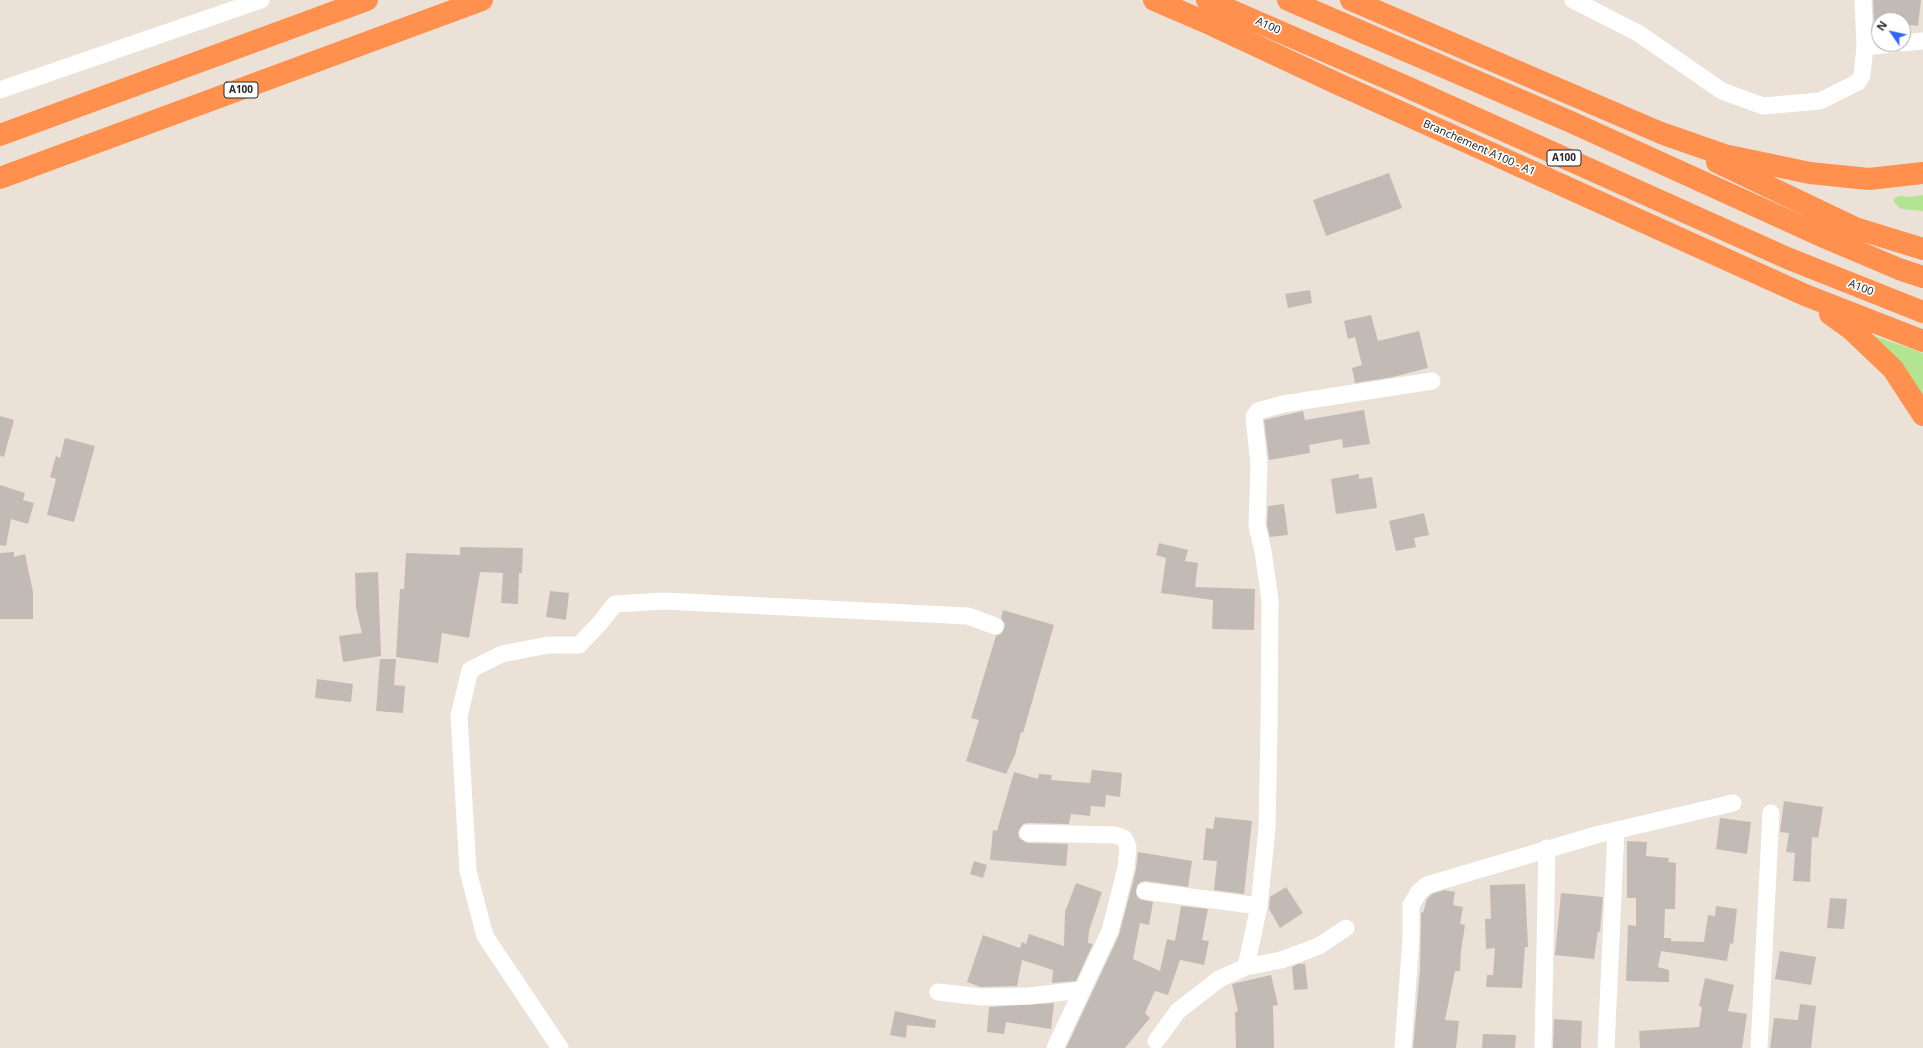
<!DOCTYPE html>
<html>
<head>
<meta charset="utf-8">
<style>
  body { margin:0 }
  #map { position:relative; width:1923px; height:1048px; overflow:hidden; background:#ebe1d7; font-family:"Noto Sans",sans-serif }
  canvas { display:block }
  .north { position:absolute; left:1871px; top:12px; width:40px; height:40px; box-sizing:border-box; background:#fff; border:1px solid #a9a9a9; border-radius:50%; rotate:304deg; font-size:11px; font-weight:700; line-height:16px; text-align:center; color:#272727 }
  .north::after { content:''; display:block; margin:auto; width:14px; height:18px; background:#3064ff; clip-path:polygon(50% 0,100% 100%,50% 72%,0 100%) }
</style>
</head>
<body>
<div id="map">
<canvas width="1923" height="1048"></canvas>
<div class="north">N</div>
</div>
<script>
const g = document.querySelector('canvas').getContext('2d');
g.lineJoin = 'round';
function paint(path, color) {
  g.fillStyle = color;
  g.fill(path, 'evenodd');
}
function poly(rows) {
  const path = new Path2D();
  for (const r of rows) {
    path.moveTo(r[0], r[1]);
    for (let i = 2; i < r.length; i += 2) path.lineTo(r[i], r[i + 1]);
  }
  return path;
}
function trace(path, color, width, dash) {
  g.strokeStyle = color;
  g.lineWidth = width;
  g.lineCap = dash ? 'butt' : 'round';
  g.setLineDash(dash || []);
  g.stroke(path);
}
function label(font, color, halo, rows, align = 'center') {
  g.font = font + ' "Noto Sans",sans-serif';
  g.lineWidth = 3.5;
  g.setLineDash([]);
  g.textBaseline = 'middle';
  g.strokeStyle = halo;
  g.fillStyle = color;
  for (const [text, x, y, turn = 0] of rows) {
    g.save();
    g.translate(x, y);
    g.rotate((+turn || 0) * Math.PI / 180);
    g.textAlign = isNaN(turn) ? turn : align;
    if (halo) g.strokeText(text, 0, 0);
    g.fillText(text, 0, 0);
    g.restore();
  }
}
const green = poly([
  [1923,195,1923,211,1901,209,1894,202,1894,198,1900,196,1911,197],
  [1866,333,1923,353,1923,398]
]);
const building = poly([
  [1873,0,1921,0,1918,26,1903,24,1903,20,1874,20],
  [1389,173,1402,208,1326,236,1313,200],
  [1310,290,1312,303,1288,308,1285,294],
  [1371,315,1378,341,1419,331,1428,368,1393,377,1355,383,1352,368,1362,365,1355,337,1348,339,1344,321],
  [1364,410,1370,444,1343,448,1342,439,1309,445,1310,453,1269,460,1264,420,1303,411,1305,420],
  [0,416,14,420,4,457,0,456],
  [65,438,95,446,74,522,47,515,56,479,50,477,56,456,60,458],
  [1359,474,1359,479,1372,477,1377,508,1336,514,1331,479],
  [0,485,25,493,23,500,34,503,28,524,11,519,6,546,0,545],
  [1284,504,1288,535,1270,537,1267,525,1268,506],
  [1424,513,1429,535,1414,538,1416,547,1396,551,1389,521],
  [1159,543,1188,550,1185,561,1198,563,1195,587,1255,589,1254,630,1212,629,1213,600,1161,593,1166,558,1156,555],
  [460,547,523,548,522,573,519,573,518,604,501,603,503,573,480,572,469,638,442,633,438,663,396,657,400,589,404,589,406,553,460,555],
  [14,552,14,557,25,554,33,592,33,619,0,619,0,553],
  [378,572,381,656,343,662,339,636,362,633,356,608,355,573],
  [550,591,569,593,566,620,546,617],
  [1003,610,1054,625,1023,733,1021,732,1015,755,1006,774,966,761,979,720,971,718,996,636,1001,634,1004,629,1005,624,1001,618],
  [380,659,396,659,394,685,405,686,403,713,376,711],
  [317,679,353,684,351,702,315,698],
  [1092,770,1122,773,1120,797,1106,795,1105,807,1091,806,1090,816,1071,814,1069,824,1028,823,1023,824,1018,832,1019,838,1027,843,1068,844,1066,866,990,860,993,830,997,831,1014,772,1038,779,1039,774,1052,775,1051,780,1090,783],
  [1784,801,1823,807,1818,838,1812,837,1810,882,1793,881,1795,853,1786,852,1789,833,1780,832],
  [1215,817,1252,821,1244,894,1214,890,1217,861,1203,860,1206,828,1213,829],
  [1720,818,1751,822,1747,854,1716,849],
  [1627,841,1647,842,1646,856,1669,858,1668,862,1676,863,1675,909,1665,909,1664,938,1671,938,1671,941,1704,942,1708,915,1715,916,1716,906,1737,909,1733,944,1730,943,1727,961,1661,951,1658,967,1669,970,1669,982,1626,981,1628,925,1636,926,1636,898,1627,898],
  [1138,852,1192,861,1188,887,1146,881,1141,882,1137,885,1136,894,1139,899,1153,902,1149,925,1140,923,1133,959,1160,971,1167,939,1175,941,1181,906,1208,909,1202,940,1209,941,1204,965,1180,960,1168,995,1155,991,1145,1013,1150,1018,1125,1048,1066,1048,1119,935,1136,870],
  [974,861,987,865,983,878,970,874],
  [1076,883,1102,892,1089,931,1088,943,1093,944,1076,981,1052,983,1053,970,1022,960,1017,986,981,987,967,982,983,935,1020,948,1022,942,1026,944,1029,934,1064,946,1065,912],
  [1525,884,1528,947,1525,947,1522,988,1486,987,1487,975,1493,975,1495,948,1486,949,1485,919,1491,919,1490,885],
  [1286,887,1303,913,1280,928,1269,909,1270,897],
  [1444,890,1455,892,1453,905,1463,907,1460,924,1465,925,1461,951,1460,971,1455,971,1445,1020,1459,1021,1456,1048,1413,1048,1420,970,1421,912,1423,913,1427,899,1432,894],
  [1561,893,1603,897,1600,932,1598,931,1594,959,1555,955],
  [1830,898,1847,899,1844,929,1827,928],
  [1780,951,1816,957,1811,985,1775,979],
  [1298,964,1305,964,1308,989,1294,990,1292,967],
  [1271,975,1278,1005,1273,1006,1274,1048,1236,1048,1235,1012,1238,1011,1232,984],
  [1705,978,1734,985,1728,1011,1747,1014,1742,1048,1640,1048,1639,1031,1699,1027,1702,1007,1699,1006],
  [1054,1003,1051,1029,1006,1022,1004,1034,987,1032,989,1007],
  [1800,1004,1816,1006,1811,1048,1770,1048,1774,1018,1798,1020],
  [895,1011,936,1020,935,1028,907,1025,906,1038,890,1035],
  [1554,1019,1582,1021,1581,1048,1553,1048],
  [1483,1034,1516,1035,1515,1048,1482,1048]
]);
const minor = poly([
  [1573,0,1638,33,1722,91,1763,106,1820,101,1858,82,1862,75,1865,47,1892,44],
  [1863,0,1865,47],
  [1903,43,1923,41],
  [0,90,261,0],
  [1028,833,1115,835,1124,838,1128,847,1126,868,1110,931,1055,1048],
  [1145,891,1259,906],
  [1246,967,1259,906,1267,829,1269,729,1270,600,1263,551,1257,526,1259,465,1254,417,1258,411,1283,404,1432,381],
  [938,992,981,997,1029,996,1081,990],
  [1156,1041,1178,1011,1219,979,1246,967,1281,960,1319,946,1346,928],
  [560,1048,485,936,468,871,459,716,470,670,502,654,548,645,579,645,600,623,615,604,664,601,968,616,995,626],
  [1403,1048,1411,938,1411,905,1419,892,1427,885,1596,835,1733,803],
  [1543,1048,1547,848],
  [1606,1048,1616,830],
  [1759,1048,1771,813]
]);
const motorway = poly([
  [1154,0,1212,25,1336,83,1805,295,1923,341],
  [1207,0,1407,87,1787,258,1923,312],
  [1288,0,1571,122,1826,238,1899,269,1923,277],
  [1351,0,1661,133,1724,155,1810,173,1869,179,1923,173],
  [0,135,367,0],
  [1717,162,1855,228,1923,249],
  [0,178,482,0],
  [1830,314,1851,329,1893,369,1923,415]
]);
const shields = [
  [241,90,34],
  [1564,158,34]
];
const shieldNames = [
  ["A100",241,90],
  ["A100",1564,158]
];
const streetNames = [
  ["A100",1268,26,24],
  ["Branchement A100 - A1",1479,148,24],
  ["A100",1861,288,21]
];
paint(green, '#b2e491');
paint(building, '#c2bbb5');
trace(minor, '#fff', 17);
trace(motorway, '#ff904e', 22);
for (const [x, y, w] of shields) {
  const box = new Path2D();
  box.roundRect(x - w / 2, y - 8, w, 16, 3);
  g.fillStyle = '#fff';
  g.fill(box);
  trace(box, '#272727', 1);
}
label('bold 10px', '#272727', null, shieldNames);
label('11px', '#272727', '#fff', streetNames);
</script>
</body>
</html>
